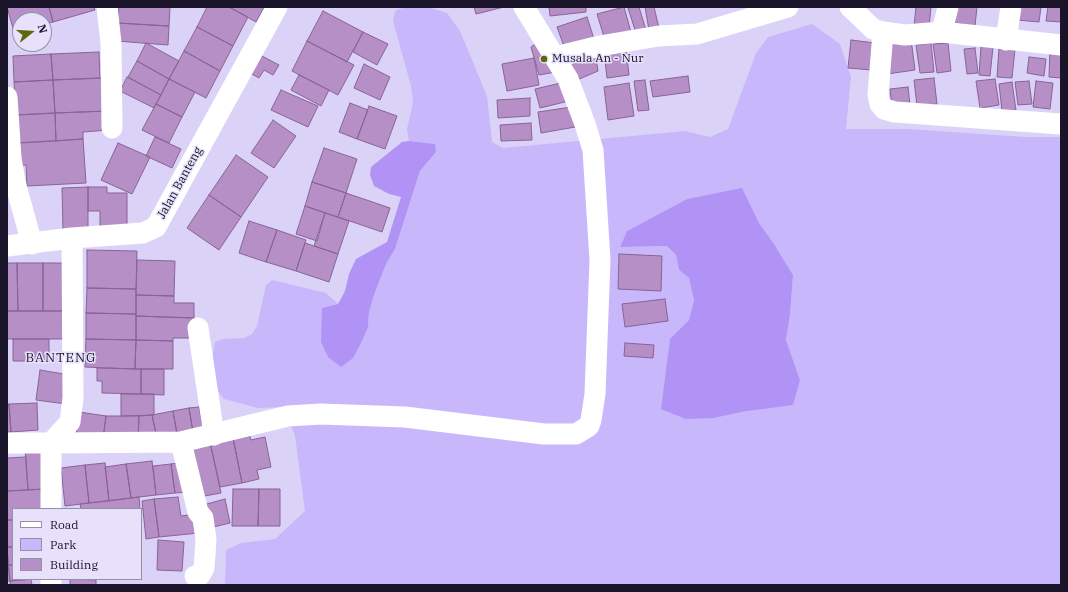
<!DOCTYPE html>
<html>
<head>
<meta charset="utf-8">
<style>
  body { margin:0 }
  #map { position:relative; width:1068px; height:592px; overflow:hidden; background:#dbd2f8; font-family:"IBM Plex Serif",serif }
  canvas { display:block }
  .frame { position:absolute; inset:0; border:8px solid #1a142a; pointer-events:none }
  .legend { position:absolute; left:12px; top:508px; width:130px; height:72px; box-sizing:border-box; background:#e7e1fb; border:1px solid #958fa7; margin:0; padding:5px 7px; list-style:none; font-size:12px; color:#1a142a }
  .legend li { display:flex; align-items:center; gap:8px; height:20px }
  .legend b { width:20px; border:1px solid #958fa7 }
  .north { position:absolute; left:12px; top:12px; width:40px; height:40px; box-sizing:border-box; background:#e7e1fb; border:1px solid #958fa7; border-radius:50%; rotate:73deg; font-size:11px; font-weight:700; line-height:16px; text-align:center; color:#1a142a }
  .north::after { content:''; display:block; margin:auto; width:14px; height:18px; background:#5e680c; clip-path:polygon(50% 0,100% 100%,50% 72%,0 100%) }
</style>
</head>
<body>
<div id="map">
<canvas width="1068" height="592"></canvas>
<div class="frame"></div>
<ul class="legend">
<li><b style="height:5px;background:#fff"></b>Road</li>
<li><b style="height:11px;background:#c9b7fc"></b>Park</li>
<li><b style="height:11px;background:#b68fc6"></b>Building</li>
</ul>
<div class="north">N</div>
</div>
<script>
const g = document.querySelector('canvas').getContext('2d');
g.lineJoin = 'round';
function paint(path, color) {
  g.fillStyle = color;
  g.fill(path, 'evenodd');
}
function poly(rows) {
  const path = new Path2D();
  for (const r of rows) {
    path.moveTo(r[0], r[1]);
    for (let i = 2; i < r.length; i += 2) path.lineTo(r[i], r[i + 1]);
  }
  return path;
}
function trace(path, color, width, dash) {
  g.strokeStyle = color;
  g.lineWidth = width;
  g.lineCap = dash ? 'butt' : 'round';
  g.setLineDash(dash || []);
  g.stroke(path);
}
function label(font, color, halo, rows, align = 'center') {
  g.font = font + ' "IBM Plex Serif",serif';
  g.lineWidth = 3;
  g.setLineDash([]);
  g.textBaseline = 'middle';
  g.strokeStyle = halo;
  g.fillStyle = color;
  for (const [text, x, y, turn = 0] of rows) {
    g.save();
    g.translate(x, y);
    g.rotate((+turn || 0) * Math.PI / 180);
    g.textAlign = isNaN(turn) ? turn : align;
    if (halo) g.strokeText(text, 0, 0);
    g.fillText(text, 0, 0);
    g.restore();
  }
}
const green = poly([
  [405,7,428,7,447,13,460,31,487,96,492,142,503,148,685,131,710,137,728,129,756,53,768,37,812,24,840,44,851,77,846,129,908,129,1026,137,1061,137,1061,585,225,585,226,550,241,543,275,539,305,511,295,436,284,407,258,408,224,399,214,386,211,368,215,342,223,339,244,338,252,334,257,326,266,285,272,280,326,293,338,304,322,308,368,327,369,312,374,295,386,264,395,249,420,171,436,152,435,144,409,141,407,129,413,102,411,86,393,21,395,11],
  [742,189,759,223,774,244,793,275,790,315,786,340,800,380,747,411,714,418,668,353,670,340,689,320,694,299,689,278,679,270,676,255,667,246,620,247,627,231,687,199]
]);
const forest = poly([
  [409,141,435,144,436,152,420,171,395,249,386,264,374,295,369,312,368,327,361,343,353,358,341,367,328,357,321,342,322,308,338,304,345,291,349,274,356,259,387,242,401,197,389,194,374,186,370,175,371,167,402,142],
  [742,188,759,223,774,244,793,275,790,315,786,340,800,380,793,405,747,411,714,418,686,419,661,409,670,339,689,320,694,300,689,278,679,270,676,255,667,246,620,247,627,231,687,199]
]);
const building = poly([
  [7,7,49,7,53,22,44,24,44,20,20,20,20,30,14,32,7,7],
  [49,7,94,7,95,10,53,22,49,7],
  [119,7,170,7,169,26,117,23,119,7],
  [207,7,229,7,248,17,233,46,197,27,207,7],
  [229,7,264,7,256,22,229,7],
  [474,7,504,7,476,14,474,7],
  [549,7,586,7,586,12,550,16,549,7],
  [624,7,632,36,605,40,597,14,624,7],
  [632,7,639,7,646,30,636,33,628,8,632,7],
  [645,7,654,7,659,28,649,30,645,7],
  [916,7,931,7,929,28,914,26,916,7],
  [957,7,977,7,975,26,955,23,957,7],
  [1018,7,1041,7,1039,22,1017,20,1018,7],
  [1048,7,1061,7,1061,22,1046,21,1048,7],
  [323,11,363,32,347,62,307,41,323,11],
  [587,17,594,39,565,49,557,27,587,17],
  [117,23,169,26,168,45,116,41,117,23],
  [197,27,233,46,220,71,184,51,197,27],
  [363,32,388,44,377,65,353,52,363,32],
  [542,39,561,71,539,75,531,47,542,39],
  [911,39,915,70,887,74,883,43,911,39],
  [851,40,875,43,872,70,848,68,851,40],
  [307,41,354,65,338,95,292,71,307,41],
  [146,43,179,61,169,79,137,61,146,43],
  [931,43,934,72,920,73,916,45,931,43],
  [948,43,951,71,937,73,933,44,948,43],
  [981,46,993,47,990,76,979,75,981,46],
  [975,48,978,73,967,74,964,49,975,48],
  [999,48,1015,49,1012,78,997,77,999,48],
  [626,49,629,75,607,78,604,52,626,49],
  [1050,49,1061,50,1061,78,1049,77,1050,49],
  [184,51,220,71,206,98,169,79,184,51],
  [595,51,598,71,577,80,566,60,595,51],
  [99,52,100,78,53,80,51,54,99,52],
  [51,54,53,80,14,82,13,56,51,54],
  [260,55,279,65,273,75,264,70,259,78,250,73,260,55],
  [1029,57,1046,59,1044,76,1027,73,1029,57],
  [534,58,539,85,507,91,502,64,534,58],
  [137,61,169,79,161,95,128,77,137,61],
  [364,64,390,77,380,100,354,88,364,64],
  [299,75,329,90,321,106,291,90,299,75],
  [688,76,690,92,653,97,650,81,688,76],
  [127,77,161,95,154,108,120,91,127,77],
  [106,78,108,111,55,113,53,80,106,78],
  [934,78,937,104,917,106,914,80,934,78],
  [169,79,195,92,182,117,156,104,169,79],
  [995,79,999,105,980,108,976,81,995,79],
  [53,80,55,113,16,115,14,82,53,80],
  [645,80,649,110,638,111,634,81,645,80],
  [1029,81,1032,104,1018,105,1015,82,1029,81],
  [1036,81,1053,83,1050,109,1033,107,1036,81],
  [565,82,569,101,540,108,535,89,565,82],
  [1012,82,1016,110,1002,111,999,84,1012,82],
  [629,83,634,116,608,120,604,87,629,83],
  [908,87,910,105,892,107,890,89,908,87],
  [281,90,318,106,308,127,271,110,281,90],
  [530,98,530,116,498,118,497,100,530,98],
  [350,103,368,110,357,139,339,132,350,103],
  [156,104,182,117,169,143,142,130,156,104],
  [369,106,397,116,385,149,357,139,369,106],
  [578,106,581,126,541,133,538,112,578,106],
  [108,111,109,130,83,132,83,139,56,141,55,113,108,111],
  [55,113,56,141,18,143,16,115,55,113],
  [273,120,296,136,274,168,251,153,273,120],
  [531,123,532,140,501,141,500,125,531,123],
  [155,137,181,149,172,168,146,156,155,137],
  [83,139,86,183,27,186,26,165,19,165,18,143,83,139],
  [118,143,150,157,132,194,101,180,118,143],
  [324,148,357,159,346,193,312,182,324,148],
  [236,155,268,177,241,217,209,195,236,155],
  [312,182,346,193,338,217,305,206,312,182],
  [88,187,107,187,107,193,127,193,127,230,100,230,100,211,88,211,88,187],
  [88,187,88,230,63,230,62,188,88,187],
  [346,193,390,208,382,232,338,217,346,193],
  [209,195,241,217,219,250,187,228,209,195],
  [305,206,325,213,317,241,296,234,305,206],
  [325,213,349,221,338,254,314,246,325,213],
  [249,221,277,230,266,262,239,253,249,221],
  [277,230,306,240,296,271,266,262,277,230],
  [305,243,338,254,329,282,296,271,305,243],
  [87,250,137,251,136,289,87,288,87,250],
  [619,254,662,256,661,291,618,289,619,254],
  [137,260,175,261,174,296,136,295,137,260],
  [7,263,17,263,18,311,7,311,7,263],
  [17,263,43,263,43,311,18,311,17,263],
  [43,263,67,263,67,311,43,311,43,263],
  [87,288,136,289,136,314,86,313,87,288],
  [136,295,174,296,174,303,194,303,194,318,136,316,136,295],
  [665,299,668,321,625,327,622,304,665,299],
  [7,311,67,311,67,339,7,339,7,311],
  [86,313,136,314,136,340,86,339,86,313],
  [136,316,194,318,194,338,173,338,173,341,136,340,136,316],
  [13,339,49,339,49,361,13,361,13,339],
  [86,339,136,340,135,369,85,367,86,339],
  [136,340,173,341,173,369,135,369,136,340],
  [625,343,654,345,653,358,624,356,625,343],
  [97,368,141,369,141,394,102,393,102,381,97,381,97,368],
  [141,369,164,369,164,395,141,394,141,369],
  [40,370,70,375,66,404,36,400,40,370],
  [121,394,154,394,154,415,121,416,121,394],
  [37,403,38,430,11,432,9,404,37,403],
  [7,404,9,404,11,432,7,432,7,404],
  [199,407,203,429,193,432,189,408,199,407],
  [189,408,193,432,177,434,173,411,189,408],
  [173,411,177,434,157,438,152,415,173,411],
  [79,412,106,416,103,439,76,435,79,412],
  [152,415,157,438,138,439,139,416,152,415],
  [106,416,139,416,138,439,103,439,106,416],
  [249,434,251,440,265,437,271,467,257,470,259,479,242,483,233,438,249,434],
  [233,438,242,483,220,487,210,442,233,438],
  [210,442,221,493,199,497,188,447,210,442],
  [42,449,45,489,28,490,25,450,42,449],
  [26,457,28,490,7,491,7,458,26,457],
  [152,461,156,495,131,498,126,464,152,461],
  [185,462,189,492,175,493,171,464,185,462],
  [105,463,109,501,89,503,85,465,105,463],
  [126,464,131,498,109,501,105,467,126,464],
  [171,464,175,493,156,495,153,466,171,464],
  [85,465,89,503,65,506,61,468,85,465],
  [45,489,46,509,13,509,13,520,7,520,7,491,45,489],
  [233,489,259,489,258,526,232,526,233,489],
  [259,489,280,489,280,526,258,526,259,489],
  [139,497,140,509,81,509,80,504,139,497],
  [178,497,181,516,197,514,199,533,159,537,154,499,178,497],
  [154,499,159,537,146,539,142,501,154,499],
  [225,499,230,523,209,528,203,505,225,499],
  [7,520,13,520,13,547,7,547,7,520],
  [158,540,184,542,182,571,157,570,158,540],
  [7,547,13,547,13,565,8,565,7,547],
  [7,548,10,581,7,581,7,548],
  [8,565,13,565,13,579,34,579,10,581,8,565],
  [31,579,32,585,10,585,10,581,31,579],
  [70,579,96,580,96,585,70,585,70,579]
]);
const minor = poly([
  [107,7,111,43,112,128],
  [850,7,873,29,883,32,905,35,942,32,1061,45],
  [883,32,878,95,880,104,884,109,895,112,1061,124],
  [942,32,948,7],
  [1006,40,1011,7],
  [555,57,600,46,635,40,659,36,697,34,788,7],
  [7,97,11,158,15,182,32,244],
  [7,246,72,238,143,233,156,227,277,7],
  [198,328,214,435],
  [181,442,198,512,203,518,206,540,204,568,200,575,195,576],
  [7,443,51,443,70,422,73,398,72,238],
  [51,509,51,443,181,442,288,416,320,414,405,417,544,434,576,434,589,426,591,420,595,394,600,260,593,150,585,124,568,79,524,7],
  [51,579,51,585]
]);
const markers = [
  [544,59,4,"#5e680c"]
];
const poiNames = [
  ["Musala An - Nur",552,59]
];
const streetNames = [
  ["Jalan Banteng",180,183,-61]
];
const neighbourhoodNames = [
  ["BANTENG",61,358]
];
paint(green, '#c9b7fc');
paint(forest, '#b093f4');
paint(building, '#b68fc6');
trace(building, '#886396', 1);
trace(minor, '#fff', 21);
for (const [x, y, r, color] of markers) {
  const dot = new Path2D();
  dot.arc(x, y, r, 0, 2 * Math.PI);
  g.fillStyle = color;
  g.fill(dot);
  trace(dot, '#e7e1fb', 1.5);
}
label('12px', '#1a142a', '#e7e1fb', poiNames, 'left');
label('12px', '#1a142a', '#e7e1fb', streetNames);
g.letterSpacing = '1px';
label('13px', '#1a142a', '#e7e1fb', neighbourhoodNames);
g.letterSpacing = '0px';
</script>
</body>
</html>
